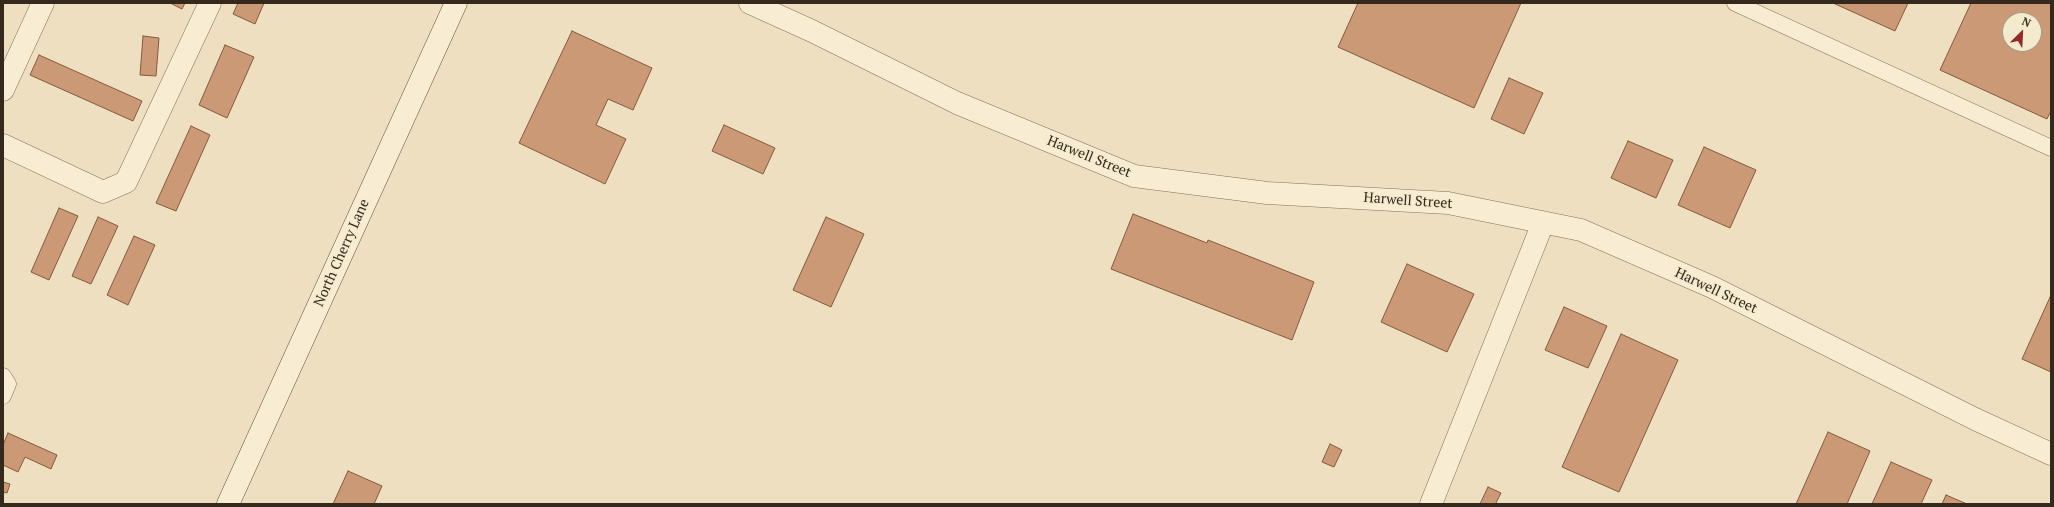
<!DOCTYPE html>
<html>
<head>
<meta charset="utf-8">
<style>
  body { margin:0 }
  #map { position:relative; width:2054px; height:507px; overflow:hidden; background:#eddfbf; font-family:"PT Serif",serif }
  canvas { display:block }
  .frame { position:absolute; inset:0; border:4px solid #35281c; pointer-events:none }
  .north { position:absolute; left:2002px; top:12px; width:40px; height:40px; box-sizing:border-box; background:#f4eace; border:1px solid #a89c87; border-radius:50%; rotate:24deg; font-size:11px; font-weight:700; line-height:16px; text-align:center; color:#35281c }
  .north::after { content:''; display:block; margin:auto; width:14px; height:18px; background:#932929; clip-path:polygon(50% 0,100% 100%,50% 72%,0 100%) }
</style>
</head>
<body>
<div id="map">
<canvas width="2054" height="507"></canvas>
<div class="frame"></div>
<div class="north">N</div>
</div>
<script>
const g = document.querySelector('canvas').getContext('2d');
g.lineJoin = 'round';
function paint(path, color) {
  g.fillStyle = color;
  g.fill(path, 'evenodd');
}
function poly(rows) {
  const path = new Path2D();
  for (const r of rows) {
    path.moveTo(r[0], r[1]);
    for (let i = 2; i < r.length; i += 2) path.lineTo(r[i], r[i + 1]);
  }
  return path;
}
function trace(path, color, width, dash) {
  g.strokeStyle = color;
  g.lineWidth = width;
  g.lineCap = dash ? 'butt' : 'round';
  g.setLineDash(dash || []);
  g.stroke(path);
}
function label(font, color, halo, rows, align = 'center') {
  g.font = font + ' "PT Serif",serif';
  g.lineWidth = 3;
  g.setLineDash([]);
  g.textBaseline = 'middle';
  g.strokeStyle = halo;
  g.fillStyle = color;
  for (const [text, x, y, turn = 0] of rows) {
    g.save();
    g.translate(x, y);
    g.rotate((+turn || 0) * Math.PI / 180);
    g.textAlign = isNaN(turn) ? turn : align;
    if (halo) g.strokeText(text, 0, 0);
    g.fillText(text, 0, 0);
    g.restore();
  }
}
const building = poly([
  [170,3,185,3,182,9,170,3],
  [238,3,264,3,255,24,233,14,238,3],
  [1358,3,1521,3,1474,108,1338,47,1358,3],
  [1833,3,1908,3,1895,31,1833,3],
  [1971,3,2051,3,2051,111,2047,119,1940,70,1971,3],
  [2010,20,2034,20,2034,44,2010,44,2010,20],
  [572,31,652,68,633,110,608,99,596,125,626,139,605,184,519,143,572,31],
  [143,36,159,38,156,76,140,75,143,36],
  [225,45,254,57,227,118,199,105,225,45],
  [39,55,142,101,133,121,30,75,39,55],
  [1509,78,1543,93,1524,134,1491,119,1509,78],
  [724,125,775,148,763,174,712,151,724,125],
  [191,126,210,135,176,211,156,203,191,126],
  [1628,141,1673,160,1656,198,1611,178,1628,141],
  [1704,147,1756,170,1730,228,1678,205,1704,147],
  [59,208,78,216,49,280,31,272,59,208],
  [1133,214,1207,243,1208,240,1314,282,1292,340,1111,269,1133,214],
  [98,217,118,226,91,284,72,276,98,217],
  [826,217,864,234,831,307,793,290,826,217],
  [134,236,155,245,128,305,107,295,134,236],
  [1407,264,1474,294,1447,352,1381,322,1407,264],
  [2051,295,2051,372,2022,359,2051,295],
  [1564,307,1607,326,1588,368,1545,350,1564,307],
  [1621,334,1678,360,1619,492,1562,467,1621,334],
  [1828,432,1870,451,1847,504,1796,504,1828,432],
  [8,433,57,455,51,469,25,457,18,472,3,465,3,445,8,433],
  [1330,444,1342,450,1334,467,1322,462,1330,444],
  [1891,462,1932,480,1921,504,1872,504,1891,462],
  [348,471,382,486,374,504,333,504,348,471],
  [3,482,10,484,7,493,3,492,3,482],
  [1488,487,1501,493,1496,503,1499,504,1480,504,1488,487],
  [1946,495,1967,504,1942,504,1946,495]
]);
const lane = poly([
  [1735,3,2051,148],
  [3,376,8,384,3,396]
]);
const street = poly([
  [750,3,812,31,957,103,1134,176,1267,193,1448,203,1581,230,1712,287,1975,419,2051,454],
  [3,90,43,3],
  [3,145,103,192,126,182,210,3],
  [1431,504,1543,223]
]);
const secondary = poly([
  [228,504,456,3]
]);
const streetNames = [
  ["Harwell Street",1089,157,22],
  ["Harwell Street",1408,201,4],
  ["North Cherry Lane",342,253,-66],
  ["Harwell Street",1716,291,25]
];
paint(building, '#cb9975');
trace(building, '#845a3e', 1);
trace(lane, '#857058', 17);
trace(street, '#857058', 23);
trace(secondary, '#67513b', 23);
trace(lane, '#f8edd2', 16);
trace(street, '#f8edd2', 22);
trace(secondary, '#f8edd2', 22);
label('14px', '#35281c', '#f4eace', streetNames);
</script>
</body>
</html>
